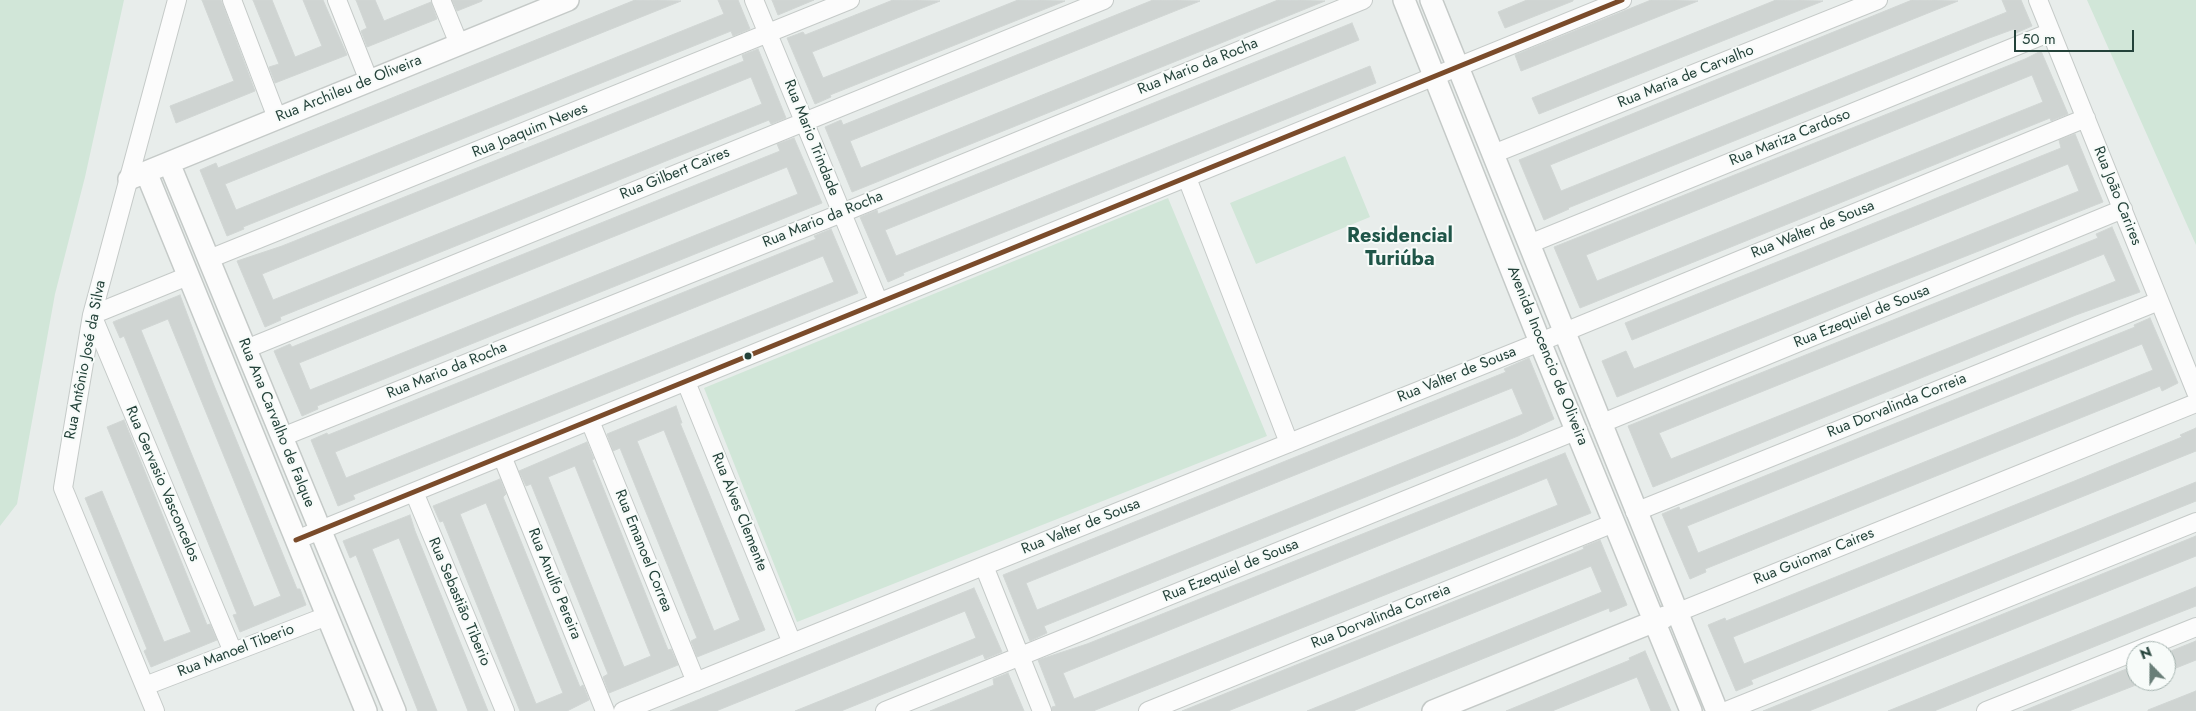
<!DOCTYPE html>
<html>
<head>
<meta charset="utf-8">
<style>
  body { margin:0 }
  #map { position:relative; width:2196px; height:711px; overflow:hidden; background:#e8edeb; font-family:Jost,sans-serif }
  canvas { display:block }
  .north { position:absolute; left:2126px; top:641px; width:50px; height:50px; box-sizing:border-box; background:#f7fbf9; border:1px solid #a3b1ad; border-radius:50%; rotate:338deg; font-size:14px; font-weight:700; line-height:20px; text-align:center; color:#24423a }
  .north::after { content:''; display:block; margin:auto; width:18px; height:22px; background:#697e78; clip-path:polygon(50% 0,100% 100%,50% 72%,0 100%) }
  .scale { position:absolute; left:2014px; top:30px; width:120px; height:22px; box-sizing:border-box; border:2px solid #24423a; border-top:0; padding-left:6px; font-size:15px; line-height:18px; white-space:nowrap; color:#24423a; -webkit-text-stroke:4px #f7fbf9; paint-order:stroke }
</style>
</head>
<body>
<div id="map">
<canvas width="2196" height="711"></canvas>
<div class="north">N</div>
<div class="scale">50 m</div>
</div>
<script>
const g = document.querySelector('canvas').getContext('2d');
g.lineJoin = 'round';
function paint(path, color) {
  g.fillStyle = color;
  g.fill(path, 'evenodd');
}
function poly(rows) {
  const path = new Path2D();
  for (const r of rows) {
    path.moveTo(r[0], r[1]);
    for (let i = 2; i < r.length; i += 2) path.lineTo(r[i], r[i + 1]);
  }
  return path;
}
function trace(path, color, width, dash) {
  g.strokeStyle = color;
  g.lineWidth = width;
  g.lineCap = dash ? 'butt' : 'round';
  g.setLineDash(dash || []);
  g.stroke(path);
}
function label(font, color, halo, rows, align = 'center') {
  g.font = font + ' Jost,sans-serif';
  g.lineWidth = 4;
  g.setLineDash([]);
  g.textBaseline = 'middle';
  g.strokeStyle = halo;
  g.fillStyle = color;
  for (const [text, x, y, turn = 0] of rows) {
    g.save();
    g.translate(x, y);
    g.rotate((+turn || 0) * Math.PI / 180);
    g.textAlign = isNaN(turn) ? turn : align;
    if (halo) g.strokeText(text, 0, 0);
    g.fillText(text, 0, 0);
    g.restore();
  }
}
const green = poly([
  [0,0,124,0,85,177,55,294,17,504,0,526],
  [2087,0,2196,0,2196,245],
  [1345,156,1370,217,1256,264,1230,203],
  [1168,198,1267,436,797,622,704,388]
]);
const building = poly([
  [202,0,221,0,255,91,176,123,170,106,234,81,202,0],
  [253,0,272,0,295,57,322,46,303,0,323,0,347,55,275,83,269,67,279,64,253,0],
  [356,0,375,0,384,21,431,2,437,19,367,47,361,31,367,28,356,0],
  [452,0,482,0,482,1,457,11,452,0],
  [635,0,681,1,225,184,236,210,724,14,718,0,738,0,750,29,733,36,731,31,243,227,244,229,227,236,200,170,216,163,218,168,635,0],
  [772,0,814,0,778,15,772,0],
  [893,0,940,1,812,52,823,78,1018,0,1065,1,830,95,831,97,815,104,787,38,803,32,805,35,893,0],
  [1153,0,1200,1,850,141,861,168,1278,0,1325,1,852,192,825,127,841,120,843,125,1153,0],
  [1527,0,1573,0,1573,1,1505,28,1498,12,1527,0],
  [1651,0,1698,1,1521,71,1515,55,1651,0],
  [1776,0,1823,1,1539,114,1532,98,1776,0],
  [1912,0,1958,1,1550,165,1561,191,2007,12,2002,0,2021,0,2032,26,2016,33,2014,29,1984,40,1568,208,1569,209,1544,220,1519,160,1912,0],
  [1352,23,1359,40,885,230,896,256,1370,66,1376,83,903,273,904,275,888,282,860,217,877,210,878,214,1352,23],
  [758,49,786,118,771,124,769,120,666,161,280,317,281,320,265,327,237,261,282,246,744,61,742,55,758,49],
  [751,77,762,104,273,300,262,274,751,77],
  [2041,51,2068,114,2051,121,2050,118,1580,308,1554,247,2025,59,2041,51],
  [2032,75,2043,102,1597,281,1586,255,2032,75],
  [2075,134,2103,202,1880,290,1617,397,1602,361,1626,351,1634,369,2079,191,2068,164,1632,340,1625,323,2061,148,2059,140,2075,134],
  [794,138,822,203,317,406,318,409,302,416,274,351,290,344,292,347,780,151,777,144,794,138],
  [787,167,798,194,310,390,299,363,787,167],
  [2112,227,2140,292,2076,315,1653,487,1628,426,2098,238,2096,234,2112,227],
  [2104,254,2116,281,1671,459,1659,433,2104,254],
  [831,229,858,293,353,495,355,499,338,506,311,440,327,433,328,435,816,239,814,236,831,229],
  [823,256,834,282,346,478,335,452,823,256],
  [180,295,213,383,297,589,300,589,306,605,240,632,233,615,237,614,216,562,124,336,120,338,113,322,180,295],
  [168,319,281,596,254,607,141,330,168,319],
  [2150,318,2178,383,2162,391,2160,386,1705,569,1706,572,1690,579,1662,514,1679,507,1680,510,2135,327,2134,325,2150,318],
  [2142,344,2153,370,1698,553,1687,526,2142,344],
  [1529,358,1554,419,1518,436,1044,626,1047,633,1030,641,1003,575,1506,372,1504,369,1529,358],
  [1512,388,1523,414,1037,610,1026,583,1512,388],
  [676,406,682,423,680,423,765,630,697,657,691,641,697,638,620,448,613,451,607,434,676,406],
  [664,430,740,620,714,631,637,441,664,430],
  [124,420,207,625,210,624,217,640,151,667,144,651,147,649,85,498,102,491,164,642,191,632,107,427,124,420],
  [2196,428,2196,451,1733,637,1744,664,2196,482,2196,501,1751,680,1753,684,1736,691,1708,625,1725,618,1726,621,2072,482,2182,437,2180,435,2196,428],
  [587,442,594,459,592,460,668,650,671,649,678,665,609,693,603,677,608,674,546,521,531,484,526,486,519,471,587,442],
  [575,466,651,656,624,667,548,477,575,466],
  [1565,453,1591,513,1093,711,1052,711,1052,707,1056,706,1038,660,1087,644,1565,453],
  [1547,478,1558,505,1074,699,1063,673,1547,478],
  [500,479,506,494,503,497,546,603,580,687,583,685,589,700,567,711,520,711,443,521,440,522,433,506,500,479],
  [486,503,563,693,536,704,460,514,486,503],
  [410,515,415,531,488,711,468,711,399,538,372,549,437,711,418,711,356,555,350,558,343,541,410,515],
  [2196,536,2196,556,2121,586,1809,711,1763,711,2196,536],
  [1600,540,1627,605,1610,612,1609,608,1353,711,1307,711,1602,592,1591,566,1228,711,1182,711,1584,549,1583,547,1600,540],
  [2196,587,2196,606,2173,615,1934,711,1888,711,2196,587],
  [974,588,1002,652,985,659,983,654,841,711,795,711,976,638,965,611,716,711,670,711,974,588],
  [2196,641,2196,660,2166,672,2166,653,2196,641],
  [1645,651,1671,711,1651,711,1637,677,1552,711,1506,711,1630,660,1629,658,1645,651],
  [2136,665,2136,685,2069,711,2023,711,2136,665],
  [1008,673,1024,711,930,711,994,685,993,679,1008,673],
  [2196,691,2196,711,2148,711,2148,710,2196,691]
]);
const minor = poly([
  [232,0,277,118],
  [337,0,369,81],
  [441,0,459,44],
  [754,0,879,303],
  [2038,0,2196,392],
  [1493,154,1878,0],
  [1187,178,1289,443],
  [1529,244,2051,32],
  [209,259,850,0],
  [188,276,92,315,233,652],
  [246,349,1104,0],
  [686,382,792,643],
  [590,421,696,682],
  [1600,424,2123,209],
  [282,437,842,213,1363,0],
  [502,456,605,711],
  [414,492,505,711],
  [1635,512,2159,301],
  [296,540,1622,0],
  [984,566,1042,711],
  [1676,613,2196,403],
  [145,686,327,616],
  [155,711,63,488,92,315,177,0],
  [623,711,1540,342,2086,118],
  [885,711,1578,430],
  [1148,711,1614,523],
  [1726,711,2196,522],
  [1986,711,2196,627]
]);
const tertiary = poly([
  [1404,0,1540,342,1691,711],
  [1431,0,1717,711],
  [169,163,395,711],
  [146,172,366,711],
  [129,179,568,0],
  [1433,711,1665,617]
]);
const bus1 = poly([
  [296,540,1622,0]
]);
const markers = [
  [748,356,4.5,"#24423a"]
];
const streetNames = [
  ["Rua Mario da Rocha",1198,67,-22],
  ["Rua Maria de Carvalho",1686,77,-22],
  ["Rua Archileu de Oliveira",349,89,-22],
  ["Rua Joaquim Neves",530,131,-22],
  ["Rua Mario Trindade",811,138,68],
  ["Rua Mariza Cardoso",1790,138,-22],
  ["Rua Gilbert Caires",675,174,-22],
  ["Rua João Carires",2117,196,68],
  ["Rua Mario da Rocha",823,220,-22],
  ["Rua Walter de Sousa",1813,230,-22],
  ["Rua Ezequiel de Sousa",1862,317,-22],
  ["Avenida Inocencio de Oliveira",1547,356,68],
  ["Rua Antônio José da Silva",86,360,-79],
  ["Rua Mario da Rocha",447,371,-22],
  ["Rua Valter de Sousa",1457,375,-22],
  ["Rua Dorvalinda Correia",1897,406,-22],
  ["Rua Ana Carvalho de Falque",276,423,68],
  ["Rua Gervasio Vasconcelos",162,484,67],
  ["Rua Alves Clemente",739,512,68],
  ["Rua Valter de Sousa",1081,527,-22],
  ["Rua Emanoel Correa",643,551,68],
  ["Rua Guiomar Caires",1814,557,-22],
  ["Rua Ezequiel de Sousa",1231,571,-22],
  ["Rua Anulfo Pereira",554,584,68],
  ["Rua Sebastião Tiberio",459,602,67],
  ["Rua Dorvalinda Correia",1381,617,-22],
  ["Rua Manoel Tiberio",236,651,-21]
];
const districtNames = [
  ["Residencial",1400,237],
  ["Turiúba",1400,260]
];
paint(green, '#d1e6d8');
paint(building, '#cfd4d2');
trace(building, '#d1d6d4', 1);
trace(minor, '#c5cac8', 20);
trace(tertiary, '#c5cac8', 24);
trace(minor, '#fcfcfc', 18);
trace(tertiary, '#fcfcfc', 21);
trace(bus1, '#7a4b2a', 5);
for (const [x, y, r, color] of markers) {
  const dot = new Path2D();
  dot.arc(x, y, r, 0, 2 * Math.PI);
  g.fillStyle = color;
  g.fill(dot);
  trace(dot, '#f7fbf9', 2);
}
label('15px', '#24423a', '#f7fbf9', streetNames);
label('bold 20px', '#1f5548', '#f7fbf9', districtNames);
</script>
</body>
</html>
